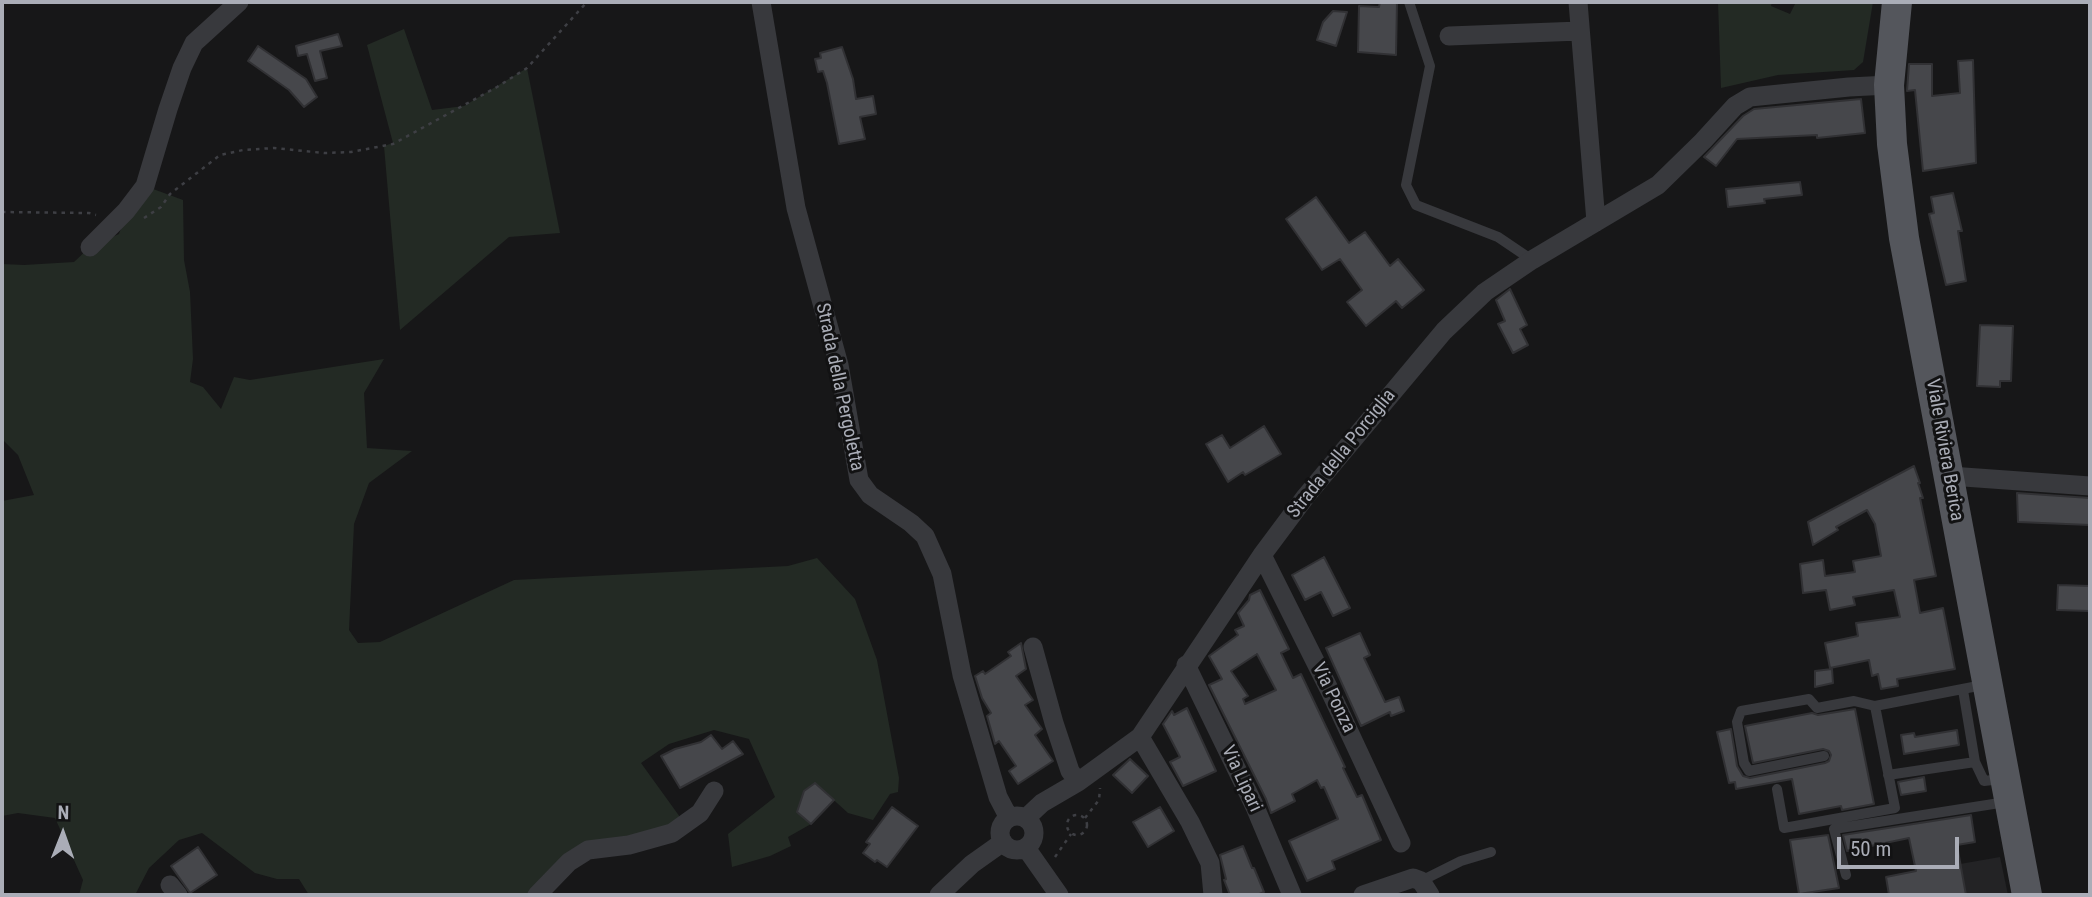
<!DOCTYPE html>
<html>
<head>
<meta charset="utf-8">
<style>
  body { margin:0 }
  #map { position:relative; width:2092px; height:897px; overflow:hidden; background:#171718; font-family:"Roboto Condensed",sans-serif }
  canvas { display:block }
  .frame { position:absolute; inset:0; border:4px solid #aaadb7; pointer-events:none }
  .north { position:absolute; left:28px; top:799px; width:70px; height:70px; -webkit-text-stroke:5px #121213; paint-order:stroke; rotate:1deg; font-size:19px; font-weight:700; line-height:28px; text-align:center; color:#aaadb7 }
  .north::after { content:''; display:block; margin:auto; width:24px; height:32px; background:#aaadb7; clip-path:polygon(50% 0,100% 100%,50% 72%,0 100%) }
  .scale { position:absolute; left:1837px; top:837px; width:122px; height:32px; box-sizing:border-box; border:4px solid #aaadb7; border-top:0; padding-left:9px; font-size:21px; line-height:24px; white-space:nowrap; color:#aaadb7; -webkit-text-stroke:5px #121213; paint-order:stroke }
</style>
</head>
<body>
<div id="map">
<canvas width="2092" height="897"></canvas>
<div class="frame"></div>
<div class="north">N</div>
<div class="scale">50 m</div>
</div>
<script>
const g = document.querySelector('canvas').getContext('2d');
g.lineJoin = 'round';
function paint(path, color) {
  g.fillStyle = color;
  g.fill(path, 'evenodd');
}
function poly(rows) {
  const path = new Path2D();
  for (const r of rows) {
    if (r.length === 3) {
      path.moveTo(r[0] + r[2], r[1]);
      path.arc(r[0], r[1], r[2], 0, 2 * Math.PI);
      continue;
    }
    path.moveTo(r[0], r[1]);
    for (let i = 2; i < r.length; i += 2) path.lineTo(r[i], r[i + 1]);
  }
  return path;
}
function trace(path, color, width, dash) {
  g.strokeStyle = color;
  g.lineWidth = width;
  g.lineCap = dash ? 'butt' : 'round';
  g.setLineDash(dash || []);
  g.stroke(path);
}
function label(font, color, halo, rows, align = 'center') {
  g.font = font + ' "Roboto Condensed",sans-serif';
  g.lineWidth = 6;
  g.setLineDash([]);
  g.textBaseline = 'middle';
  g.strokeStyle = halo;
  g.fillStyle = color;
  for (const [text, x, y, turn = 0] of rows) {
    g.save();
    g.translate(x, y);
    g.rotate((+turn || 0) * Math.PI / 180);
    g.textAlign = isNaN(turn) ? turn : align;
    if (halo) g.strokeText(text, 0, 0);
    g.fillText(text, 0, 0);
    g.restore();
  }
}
const built = poly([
  [2000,857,2008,895,1889,895,1886,877]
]);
const green = poly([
  [1718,2,1772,2,1771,6,1790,14,1796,2,1873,2,1863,62,1854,70,1778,75,1721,88],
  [404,29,432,110,464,106,527,68,560,233,509,237,400,330,384,146,393,143,367,45],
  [145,186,183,200,184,260,190,292,193,359,190,382,203,387,221,409,234,377,250,380,384,359,364,393,367,448,412,451,369,483,354,524,349,630,358,643,380,642,514,580,788,566,817,558,855,599,877,660,899,778,898,792,890,794,873,820,848,813,815,783,804,791,797,812,811,824,788,837,791,846,770,856,732,867,728,834,775,797,749,739,714,730,669,744,641,763,685,824,588,850,537,895,309,895,299,879,277,879,255,873,202,833,179,840,149,868,135,895,79,895,83,880,55,818,18,813,2,816,2,501,34,495,18,455,2,439,2,264,24,265,74,262,90,247,119,234,127,211]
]);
const building = poly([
  [1380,2,1397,2,1396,55,1358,52,1359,6,1379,7,1380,2],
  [1333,11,1347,12,1336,46,1317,40,1323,22,1333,11],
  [338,34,342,46,320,51,327,78,315,81,307,54,298,56,296,46,338,34],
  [258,46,306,79,317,97,304,107,289,90,248,61,258,46],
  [842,47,853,79,856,99,873,96,876,114,860,117,865,139,839,144,827,83,823,71,818,72,815,59,821,58,820,53,842,47],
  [1973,60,1976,163,1923,171,1915,90,1907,91,1909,64,1932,64,1932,96,1960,93,1958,61,1973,60],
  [1861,99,1865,133,1817,138,1817,135,1737,139,1716,166,1704,157,1743,116,1754,109,1861,99],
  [1800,182,1802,195,1764,199,1765,203,1728,207,1726,189,1800,182],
  [1953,193,1962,231,1958,231,1966,281,1946,285,1929,214,1934,213,1931,197,1953,193],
  [1316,197,1349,243,1365,232,1390,266,1398,259,1424,290,1402,308,1396,301,1366,326,1347,302,1362,290,1340,259,1322,270,1286,219,1316,197],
  [1510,289,1527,325,1520,329,1528,345,1513,353,1498,324,1505,321,1496,300,1510,289],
  [1980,325,2013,326,2011,381,2000,381,2000,387,1977,386,1980,325],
  [1264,426,1281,454,1245,475,1243,472,1228,482,1206,444,1222,435,1230,448,1264,426],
  [1914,466,1920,483,1918,483,1923,498,1920,498,1936,576,1914,580,1920,613,1943,608,1955,669,1897,679,1898,686,1881,689,1878,674,1872,676,1869,660,1830,668,1825,643,1858,636,1856,623,1900,617,1894,590,1853,597,1855,605,1830,610,1826,590,1803,593,1800,564,1823,560,1825,576,1855,572,1853,561,1881,556,1875,524,1867,510,1836,527,1838,530,1813,545,1808,522,1914,466],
  [2017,493,2090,498,2090,525,2018,522,2017,493],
  [1324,557,1350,608,1333,616,1321,592,1305,600,1292,575,1324,557],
  [2058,585,2090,586,2089,611,2057,610,2058,585],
  [1260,590,1289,649,1281,653,1293,678,1301,674,1345,767,1343,768,1357,797,1362,795,1381,840,1332,861,1335,869,1307,881,1289,841,1338,819,1324,787,1321,788,1317,780,1292,794,1295,801,1271,813,1266,799,1209,685,1222,679,1209,656,1238,635,1235,630,1244,626,1238,613,1249,600,1250,595,1260,590],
  [1257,654,1276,690,1245,704,1243,699,1248,696,1231,671,1257,654],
  [1360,633,1370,655,1364,658,1385,702,1399,697,1404,711,1391,716,1390,712,1361,726,1326,648,1360,633],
  [1021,643,1026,669,1016,676,1033,700,1025,705,1042,729,1035,735,1053,761,1018,784,1009,771,1016,766,999,741,995,744,987,716,991,713,982,698,975,676,983,671,985,674,1011,656,1008,652,1021,643],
  [1832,669,1833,683,1815,687,1815,671,1832,669],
  [1187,708,1216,771,1183,786,1170,762,1180,757,1163,724,1172,711,1174,715,1187,708],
  [1855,709,1874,804,1842,810,1841,806,1799,814,1792,779,1736,789,1735,782,1729,783,1717,732,1731,729,1737,766,1743,776,1750,778,1825,763,1829,761,1831,755,1829,751,1823,749,1753,763,1745,726,1812,713,1818,715,1855,709],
  [1957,730,1959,745,1904,754,1901,735,1914,733,1915,737,1957,730],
  [711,735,722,749,733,741,743,754,680,788,661,756,675,749,701,742,711,735],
  [1130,759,1148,776,1132,793,1113,775,1130,759],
  [1924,777,1926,791,1901,795,1898,782,1924,777],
  [815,783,834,800,811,824,797,812,804,791,815,783],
  [892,807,918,826,887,867,877,860,875,862,863,853,870,844,866,842,892,807],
  [1160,807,1174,831,1148,847,1133,822,1160,807],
  [1971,815,1975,842,1957,845,1966,895,1889,895,1886,877,1916,871,1909,838,1847,851,1843,835,1971,815],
  [1828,835,1839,888,1799,894,1790,840,1828,835],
  [1243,846,1252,868,1254,868,1264,892,1257,895,1230,895,1224,880,1226,879,1220,855,1243,846],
  [198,847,217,875,190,893,171,866,198,847]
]);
const path = poly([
  [2,212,89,213,96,215],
  [144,218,161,207,170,194,220,155,243,150,274,148,324,153,351,152,393,144,497,87,527,68,587,2],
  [1077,825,10],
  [1085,818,1099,800,1100,788],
  [1055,857,1071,834]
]);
const service = poly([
  [1409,2,1430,66,1406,185,1416,205,1498,237,1532,260],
  [1963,690,1975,762,1984,781,2001,779],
  [1824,756,1749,771,1744,763,1737,722,1741,711,1809,699,1817,708,1854,701,1875,706],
  [1888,775,1975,762],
  [1777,789,1784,828,1895,808,1875,706,1983,685],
  [1846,875,1834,829,2006,802],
  [1421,881,1461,861,1491,852]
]);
const minor = poly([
  [761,2,796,208,839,365,859,480,870,495,911,523,925,536,942,574,962,675,998,797,1009,818],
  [1578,2,1596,222],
  [1449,36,1580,31],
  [90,247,126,211,145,186,168,109,182,68,194,43,239,2],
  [1950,476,2090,486],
  [1262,555,1330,691,1401,843],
  [1033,647,1054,723,1070,771,1078,782],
  [1186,665,1255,807,1292,895],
  [1140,737,1190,822,1210,863,1213,895],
  [1017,833,17],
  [1026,818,1042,803,1078,782,1140,737,1262,555,1306,496,1444,331,1485,292,1532,260,1658,185,1703,141,1735,106,1750,97,1849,87,1889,85],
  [1026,848,1059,895],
  [170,885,178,895],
  [537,895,569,862,588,850,629,845,672,833,700,813,714,791],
  [939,895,972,864,1003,842],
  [1363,895,1413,878,1421,881,1430,895]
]);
const primary = poly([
  [1897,2,1889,85,1892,144,1904,238,2027,895]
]);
const streetNames = [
  ["Strada della Pergoletta",839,387,78],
  ["Viale Riviera Berica",1944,450,80],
  ["Strada della Porciglia",1342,454,-51],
  ["Via Ponza",1333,698,64],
  ["Via Lipari",1241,779,65]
];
paint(built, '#232325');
paint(green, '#232a24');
paint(building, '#46474b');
trace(building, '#313134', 2);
trace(path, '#3e3f44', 2.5, [3.5, 5]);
trace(service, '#38393d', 10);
trace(minor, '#38393d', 19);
trace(primary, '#54565c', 30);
label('19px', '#aaadb7', '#121213', streetNames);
</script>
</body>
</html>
